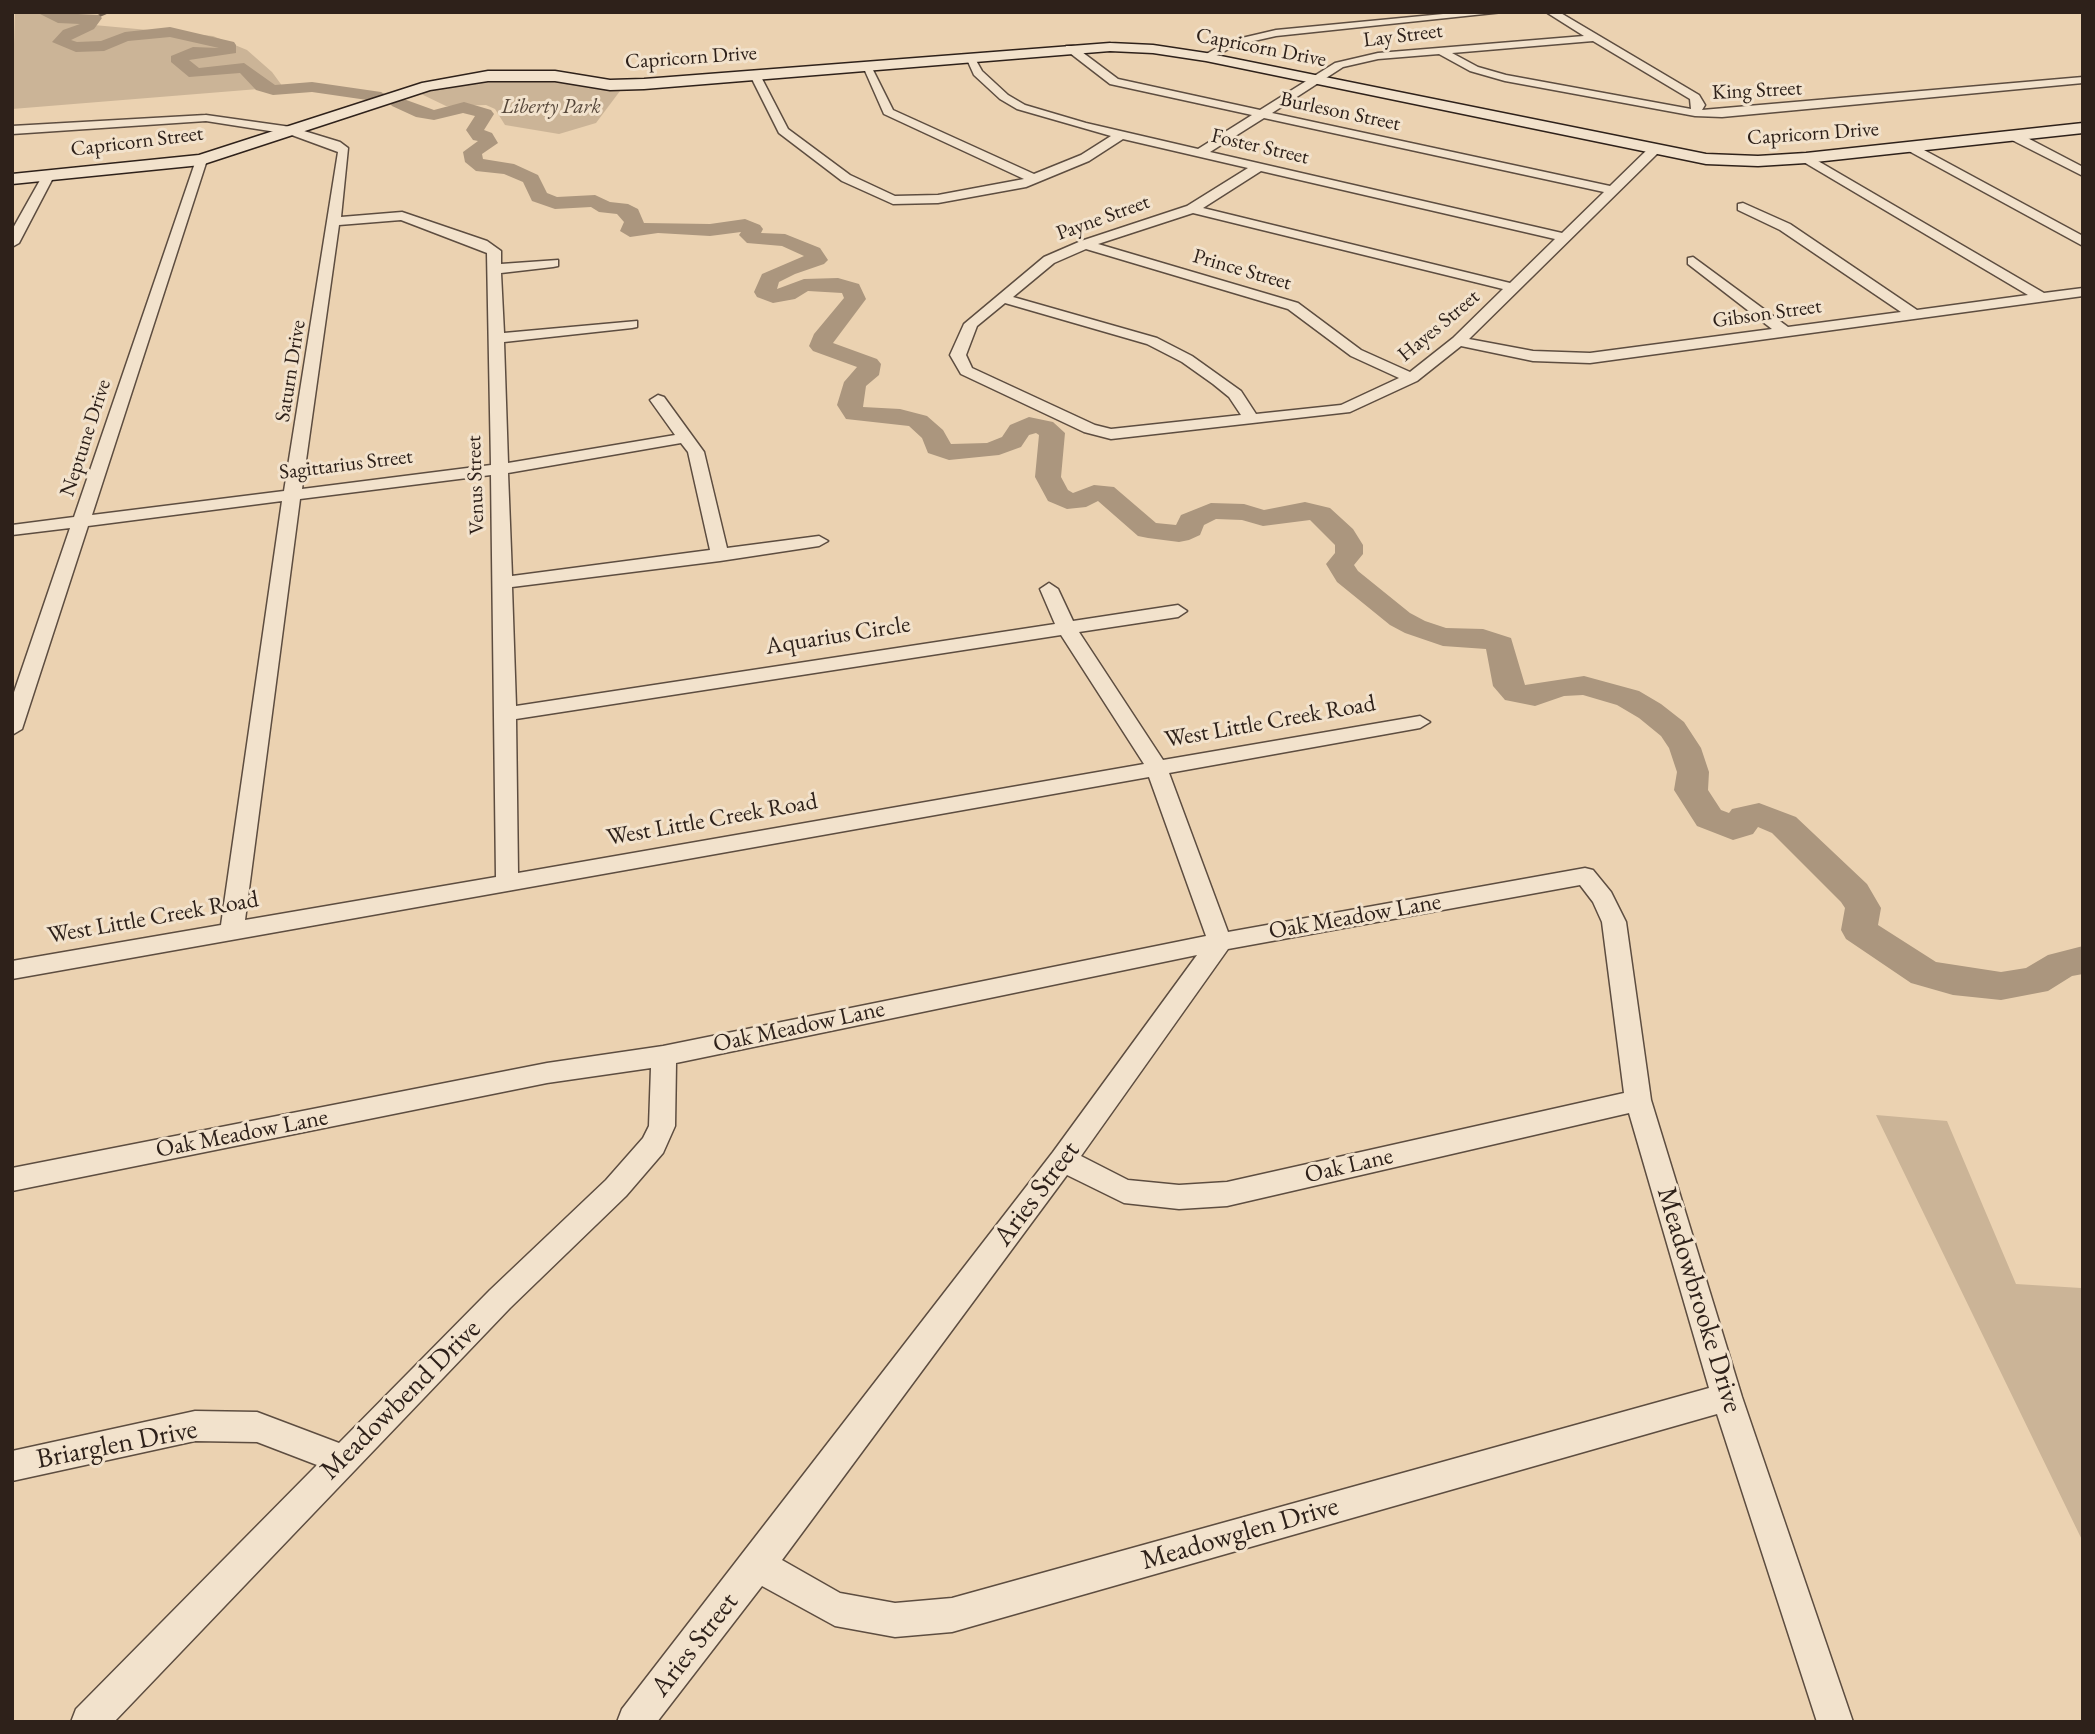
<!DOCTYPE html>
<html>
<head>
<meta charset="utf-8">
<style>
  body { margin:0 }
  #map { position:relative; width:2095px; height:1734px; overflow:hidden; background:#ebd2b1; font-family:"EB Garamond",serif }
  canvas { display:block }
  .frame { position:absolute; inset:0; border:14px solid #2e211a; pointer-events:none }
</style>
</head>
<body>
<div id="map">
<canvas width="2095" height="1734"></canvas>
<div class="frame"></div>
</div>
<script>
const g = document.querySelector('canvas').getContext('2d');
g.lineJoin = 'round';
function paint(path, color) {
  g.fillStyle = color;
  g.fill(path, 'evenodd');
}
function poly(rows) {
  const path = new Path2D();
  for (const r of rows) {
    path.moveTo(r[0], r[1]);
    for (let i = 2; i < r.length; i += 2) path.lineTo(r[i], r[i + 1]);
  }
  return path;
}
function trace(path, color, width, dash) {
  g.strokeStyle = color;
  g.lineWidth = width;
  g.lineCap = dash ? 'butt' : 'round';
  g.setLineDash(dash || []);
  g.stroke(path);
}
function label(font, color, halo, rows, align = 'center') {
  g.font = font + ' "EB Garamond",serif';
  g.lineWidth = 6;
  g.setLineDash([]);
  g.textBaseline = 'middle';
  g.strokeStyle = halo;
  g.fillStyle = color;
  for (const [text, x, y, turn = 0] of rows) {
    g.save();
    g.translate(x, y);
    g.rotate((+turn || 0) * Math.PI / 180);
    g.textAlign = isNaN(turn) ? turn : align;
    if (halo) g.strokeText(text, 0, 0);
    g.fillText(text, 0, 0);
    g.restore();
  }
}
const green = poly([
  [15,12,61,12,83,24,213,36,247,50,272,72,283,87,12,109],
  [524,77,623,87,596,123,559,134,505,125,495,109,486,105,446,106,419,93,458,83],
  [1876,1115,1947,1121,2016,1284,2081,1288,2083,1542]
]);
const stream = poly([
  [94,18,108,12]
]);
const river = poly([
  [36,12,99,15,102,18,94,29,71,40,77,42,101,41,125,32,170,27,234,42,236,45,236,53,189,60,199,68,244,63,275,85,312,82,381,92,390,97,381,102,312,92,273,95,256,90,240,73,189,77,171,62,171,56,193,47,219,48,170,37,128,41,104,51,76,52,52,42,63,30,80,24,58,23,36,12],
  [398,97,434,110,464,102,491,110,494,114,484,130,492,133,498,143,482,154,483,159,514,164,538,175,547,193,557,197,595,195,610,202,628,204,638,209,644,223,710,224,745,219,760,225,763,229,761,233,785,234,820,248,828,260,824,264,795,274,779,282,777,289,804,279,838,278,859,284,866,299,833,343,877,359,881,364,879,375,866,386,863,407,900,409,927,416,943,430,951,444,987,443,1002,437,1010,425,1029,417,1053,422,1065,433,1061,477,1068,490,1073,493,1094,485,1114,487,1156,523,1176,525,1181,515,1211,503,1244,504,1264,510,1305,502,1330,508,1353,529,1363,545,1363,554,1354,565,1358,571,1410,613,1425,621,1446,628,1483,629,1511,638,1525,685,1584,676,1639,691,1661,704,1684,722,1701,748,1709,772,1708,790,1721,810,1729,813,1732,809,1759,803,1796,817,1867,884,1881,908,1878,925,1936,962,2001,972,2026,968,2048,955,2083,946,2083,974,2072,976,2048,991,2001,1000,1953,995,1911,983,1846,939,1841,930,1845,908,1841,902,1772,833,1758,827,1753,834,1733,840,1697,826,1674,790,1677,772,1669,748,1661,736,1639,718,1617,705,1583,695,1564,696,1535,706,1505,700,1493,686,1486,649,1443,646,1405,633,1390,625,1337,582,1326,564,1335,553,1335,545,1310,520,1263,526,1242,520,1216,519,1204,525,1200,535,1189,540,1179,542,1148,538,1138,536,1098,501,1086,507,1067,509,1048,501,1035,477,1039,435,1036,433,1029,435,1021,447,999,455,949,460,928,453,922,438,909,426,846,419,837,405,844,382,857,367,813,351,809,346,814,334,844,298,842,293,808,291,795,299,773,303,757,297,754,292,762,274,804,256,782,246,747,243,739,235,741,232,710,236,658,233,630,237,620,231,624,222,617,214,599,212,591,207,555,209,532,201,523,182,504,174,476,171,465,162,463,152,478,141,473,140,466,130,475,116,463,113,434,120,416,117,392,106,389,102,392,98,398,97]
]);
const street = poly([
  [1464,12,1503,12,1276,36,1236,45,1210,59,1201,57,1229,41,1276,30,1464,12],
  [1546,12,1559,12,1699,95,1705,105,1702,110,2083,77,2083,83,1722,117,1695,116,1505,81,1470,71,1439,54,1378,59,1343,67,1272,113,1610,186,1650,147,1658,147,1658,153,1469,339,1533,351,1590,353,1772,329,1688,264,1688,258,1693,257,1788,327,1901,312,1780,230,1738,210,1738,204,1743,203,1790,224,1917,310,2028,295,1802,161,1800,158,1806,154,2044,293,2083,288,2083,296,1590,363,1533,361,1461,346,1417,381,1350,412,1111,439,1084,432,961,374,950,355,964,324,1044,257,1081,241,1187,206,1248,168,1123,139,1089,161,1026,187,938,203,893,204,842,181,779,133,750,75,759,73,788,129,850,175,895,196,938,195,1024,179,884,114,862,64,871,66,893,110,1034,174,1081,155,1111,136,1017,109,1000,99,974,75,965,55,973,55,982,71,1008,95,1025,105,1086,123,1198,149,1252,115,1110,84,1066,50,1066,46,1074,46,1118,79,1260,110,1335,63,1378,53,1584,36,1546,12],
  [1593,41,1690,99,1691,109,1506,75,1478,67,1452,53,1593,41],
  [1264,118,1604,192,1562,233,1210,152,1264,118],
  [1261,171,1555,239,1510,283,1203,208,1261,171],
  [1193,213,1503,289,1453,338,1410,372,1361,350,1298,303,1098,244,1193,213],
  [1086,249,1288,309,1351,356,1399,378,1341,405,1256,414,1241,391,1192,356,1157,338,1013,297,1054,263,1086,249],
  [1005,303,1147,344,1182,362,1213,384,1229,397,1241,415,1111,429,1095,425,972,368,966,355,977,326,1005,303],
  [206,115,291,127,340,142,348,148,341,217,402,212,487,241,501,251,501,264,558,260,558,266,553,267,501,273,504,333,637,321,637,327,632,328,504,342,508,463,675,435,650,400,658,395,664,397,704,452,727,548,819,536,828,541,819,546,720,561,512,587,516,706,1055,624,1040,589,1049,583,1058,589,1073,621,1178,605,1187,611,1178,617,1079,632,1163,760,1420,716,1430,722,1420,728,1169,773,1228,932,1585,868,1593,870,1611,892,1626,922,1651,1100,1742,1397,1853,1722,1817,1722,1717,1414,952,1632,895,1637,835,1626,762,1586,657,1722,617,1722,622,1709,1053,1152,1197,955,676,1063,675,1126,663,1153,626,1196,510,1308,114,1722,71,1722,76,1709,317,1465,257,1442,195,1441,12,1481,12,1451,195,1411,257,1412,339,1443,490,1290,606,1180,643,1138,649,1126,651,1068,547,1083,12,1191,12,1168,547,1063,663,1046,1206,936,1149,777,12,979,12,961,221,925,282,501,88,526,22,729,12,735,12,698,70,528,12,535,12,525,74,517,197,157,207,160,92,515,284,491,338,152,289,134,206,121,12,134,12,126,206,115],
  [401,220,487,253,491,465,302,489,339,225,401,220],
  [681,443,688,452,710,550,512,576,508,473,681,443],
  [491,475,496,877,245,920,300,499,491,475],
  [1061,635,1144,764,518,873,516,719,1061,635],
  [1580,885,1593,902,1602,922,1624,1093,1227,1182,1179,1185,1128,1180,1081,1156,1228,949,1580,885],
  [1629,1113,1709,1388,952,1598,895,1603,840,1593,782,1560,1067,1175,1124,1203,1179,1209,1227,1206,1629,1113],
  [2008,132,2016,132,2083,167,2083,176,2008,138,2008,132],
  [1911,143,2083,236,2083,246,1907,150,1905,147,1911,143],
  [44,173,54,176,19,243,12,247,12,230,44,173]
]);
const secondary = poly([
  [1110,43,1153,45,1206,53,1706,154,1758,156,1806,153,2083,123,2083,133,1806,163,1758,166,1706,164,1206,61,1153,53,1110,51,644,89,610,90,555,81,488,81,430,90,201,165,12,184,12,174,199,155,422,83,488,71,555,71,610,80,644,79,1110,43]
]);
const farStreetnames = [
  ["Lay Street",1403,36,-7],
  ["Capricorn Drive",1261,48,11],
  ["Capricorn Drive",691,58,-4],
  ["King Street",1757,91,-3],
  ["Burleson Street",1340,112,12],
  ["Capricorn Drive",1813,134,-4],
  ["Capricorn Street",137,142,-7],
  ["Foster Street",1260,147,13],
  ["Payne Street",1103,218,-20],
  ["Prince Street",1242,270,16],
  ["Gibson Street",1767,314,-8],
  ["Hayes Street",1439,326,-40],
  ["Saturn Drive",291,371,-81],
  ["Neptune Drive",86,438,-72],
  ["Sagittarius Street",346,465,-7],
  ["Venus Street",476,485,-92]
];
const farParknames = [
  ["Liberty Park",551,107]
];
const streetNames = [
  ["Aquarius Circle",838,636,-9],
  ["West Little Creek Road",1270,722,-10],
  ["West Little Creek Road",712,820,-10],
  ["Oak Meadow Lane",1355,917,-10],
  ["West Little Creek Road",153,918,-10],
  ["Oak Meadow Lane",799,1027,-12],
  ["Oak Meadow Lane",242,1134,-11],
  ["Oak Lane",1349,1166,-13]
];
const nearStreetnames = [
  ["Aries Street",1037,1194,-53],
  ["Meadowbrooke Drive",1699,1300,73],
  ["Meadowbend Drive",401,1400,-45],
  ["Briarglen Drive",117,1445,-11],
  ["Meadowglen Drive",1240,1534,-16],
  ["Aries Street",695,1645,-52]
];
paint(green, '#cbb497');
trace(stream, '#796756', 2.5);
paint(river, '#ab967e');
trace(street, '#5d4d40', 3);
trace(secondary, '#2e211a', 3);
paint(street, '#f2e2cc');
paint(secondary, '#f2e2cc');
label('21px', '#2e211a', '#f2e2cc', farStreetnames);
label('italic 21px', '#554639', '#f2e2cc', farParknames);
label('24px', '#2e211a', '#f2e2cc', streetNames);
label('28px', '#2e211a', '#f2e2cc', nearStreetnames);
</script>
</body>
</html>
